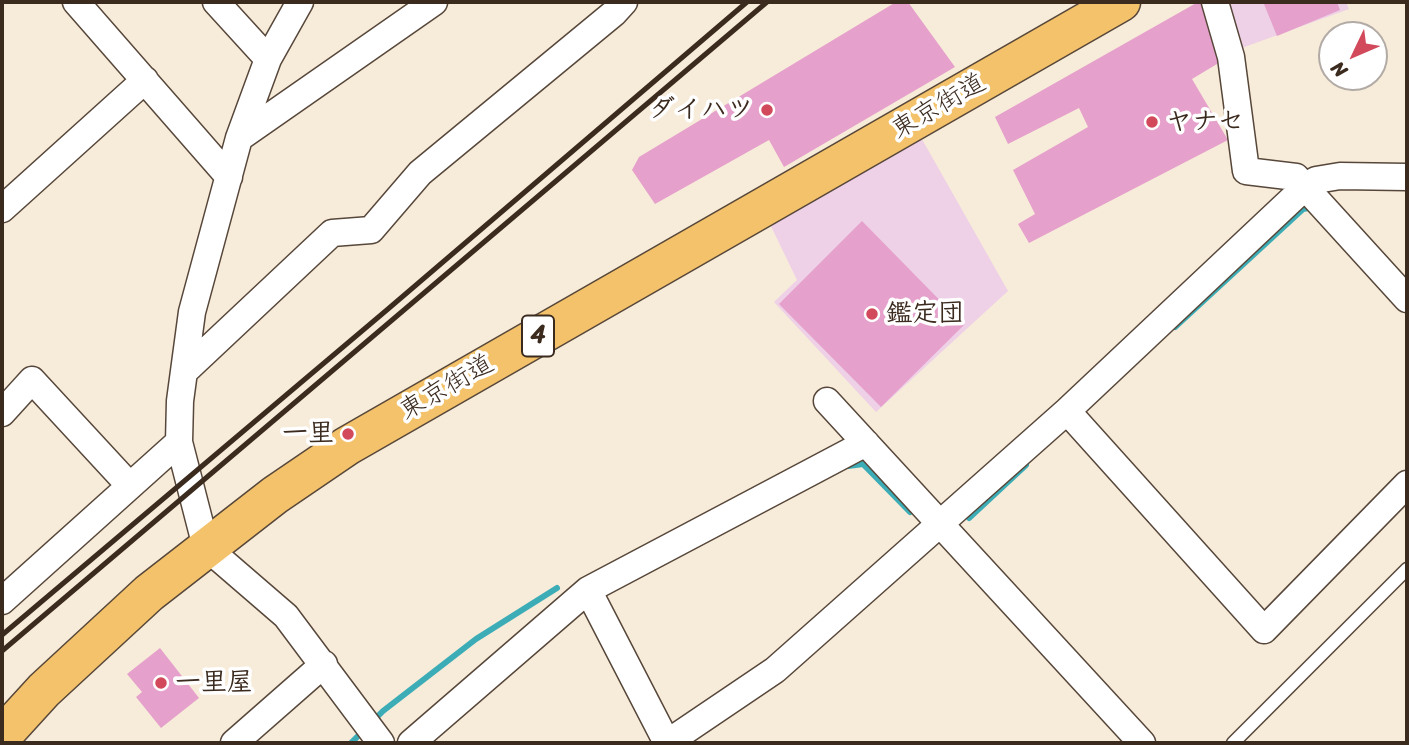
<!DOCTYPE html>
<html>
<head>
<meta charset="utf-8">
<style>
  body { margin:0 }
  #map { position:relative; width:1409px; height:745px; overflow:hidden; background:#f7ebd9; font-family:Sriracha,sans-serif }
  canvas { display:block }
  .frame { position:absolute; inset:0; border:4px solid #3b2a1e; pointer-events:none }
  .north { position:absolute; left:1318px; top:21px; width:70px; height:70px; box-sizing:border-box; background:#fff; border:2px solid #b1aaa5; border-radius:50%; rotate:226deg; font-size:19px; font-weight:700; line-height:28px; text-align:center; color:#3b2a1e }
  .north::after { content:''; display:block; margin:auto; width:24px; height:32px; background:#d1495b; clip-path:polygon(50% 0,100% 100%,50% 72%,0 100%) }
</style>
</head>
<body>
<div id="map">
<canvas width="1409" height="745"></canvas>
<div class="frame"></div>
<div class="north">N</div>
</div>
<script>
const g = document.querySelector('canvas').getContext('2d');
g.lineJoin = 'round';
function paint(path, color) {
  g.fillStyle = color;
  g.fill(path, 'evenodd');
}
function poly(rows) {
  const path = new Path2D();
  for (const r of rows) {
    path.moveTo(r[0], r[1]);
    for (let i = 2; i < r.length; i += 2) path.lineTo(r[i], r[i + 1]);
  }
  return path;
}
function trace(path, color, width, dash) {
  g.strokeStyle = color;
  g.lineWidth = width;
  g.lineCap = dash ? 'butt' : 'round';
  g.setLineDash(dash || []);
  g.stroke(path);
}
function label(font, color, halo, rows, align = 'center') {
  g.font = font + ' Sriracha,"Klee One",sans-serif';
  g.lineWidth = 7;
  g.setLineDash([]);
  g.textBaseline = 'middle';
  g.strokeStyle = halo;
  g.fillStyle = color;
  for (const [text, x, y, turn = 0] of rows) {
    g.save();
    g.translate(x, y);
    g.rotate((+turn || 0) * Math.PI / 180);
    g.textAlign = isNaN(turn) ? turn : align;
    if (halo) g.strokeText(text, 0, 0);
    g.fillText(text, 0, 0);
    g.restore();
  }
}
const built = poly([
  [1225,2,1346,2,1349,9,1239,49],
  [919,134,1008,291,876,412,774,302,797,280,768,220]
]);
const stream = poly([
  [1175,327,1303,209,1314,207],
  [848,466,863,464,910,512],
  [969,518,1026,465],
  [372,722,383,711,476,639,557,588],
  [351,743,364,730]
]);
const building = poly([
  [896,2,908,2,955,67,784,167,769,140,655,204,632,170,639,157],
  [1198,2,1202,2,1222,61,1192,79,1228,140,1029,243,1018,224,1035,214,1013,170,1088,127,1079,108,1008,144,995,117],
  [1270,2,1337,2,1340,10,1277,36,1264,4],
  [862,221,964,325,881,407,779,304],
  [160,648,199,698,161,728,136,697,142,692,127,674]
]);
const lane = poly([
  [1233,743,1407,569]
]);
const street = poly([
  [76,2,229,177],
  [216,2,268,59],
  [300,2,268,59,239,138,192,312,180,401,179,442,206,547,286,616,381,743],
  [239,138,434,2],
  [1407,177,1340,176,1316,180,1305,187,1407,299],
  [2,209,145,80],
  [184,372,332,233,371,230,420,173,614,13,624,2],
  [827,401,1142,743],
  [1067,411,1264,630,1407,484],
  [2,413,32,380,130,486],
  [588,590,866,443],
  [2,601,179,442],
  [234,743,324,664],
  [411,743,588,590,667,743],
  [667,743,775,670,1067,411,1305,187,1296,177,1246,171,1231,57,1215,2]
]);
const highway = poly([
  [2,736,44,690,149,593,275,495,347,446,1121,2]
]);
const rail = poly([
  [2,635,388,309,747,2],
  [2,651,767,2]
]);
const markers = [
  [767,110,7,"#d1495b"],
  [1152,122,7,"#d1495b"],
  [872,314,7,"#d1495b"],
  [348,434,7,"#d1495b"],
  [161,683,7,"#d1495b"]
];
const shields = [
  [538,336,32]
];
const shieldNames = [
  ["4",538,336]
];
const streetNames = [
  ["東京街道",939,107,-30],
  ["東京街道",447,388,-30]
];
const poiNames = [
  ["ダイハツ",753,110,"right"],
  ["ヤナセ",1166,122],
  ["鑑定団",886,314],
  ["一里",334,434,"right"],
  ["一里屋",175,683]
];
paint(built, '#eed0e7');
trace(stream, '#3cadb6', 6);
paint(building, '#e5a1cb');
trace(lane, '#57473a', 15);
trace(street, '#57473a', 29);
trace(highway, '#57473a', 41);
trace(lane, '#fff', 12);
trace(street, '#fff', 26);
trace(highway, '#f4c26a', 38);
trace(rail, '#3b2a1e', 5);
for (const [x, y, r, color] of markers) {
  const dot = new Path2D();
  dot.arc(x, y, r, 0, 2 * Math.PI);
  g.fillStyle = color;
  g.fill(dot);
  trace(dot, '#fff', 2.5);
}
for (const [x, y, w] of shields) {
  const box = new Path2D();
  box.roundRect(x - w / 2, y - 20.5, w, 41, 5);
  g.fillStyle = '#fff';
  g.fill(box);
  trace(box, '#3b2a1e', 2);
}
label('bold 24px', '#3b2a1e', null, shieldNames);
label('26px', '#3b2a1e', '#fff', streetNames);
label('bold 26px', '#3b2a1e', '#fff', poiNames, 'left');
</script>
</body>
</html>
